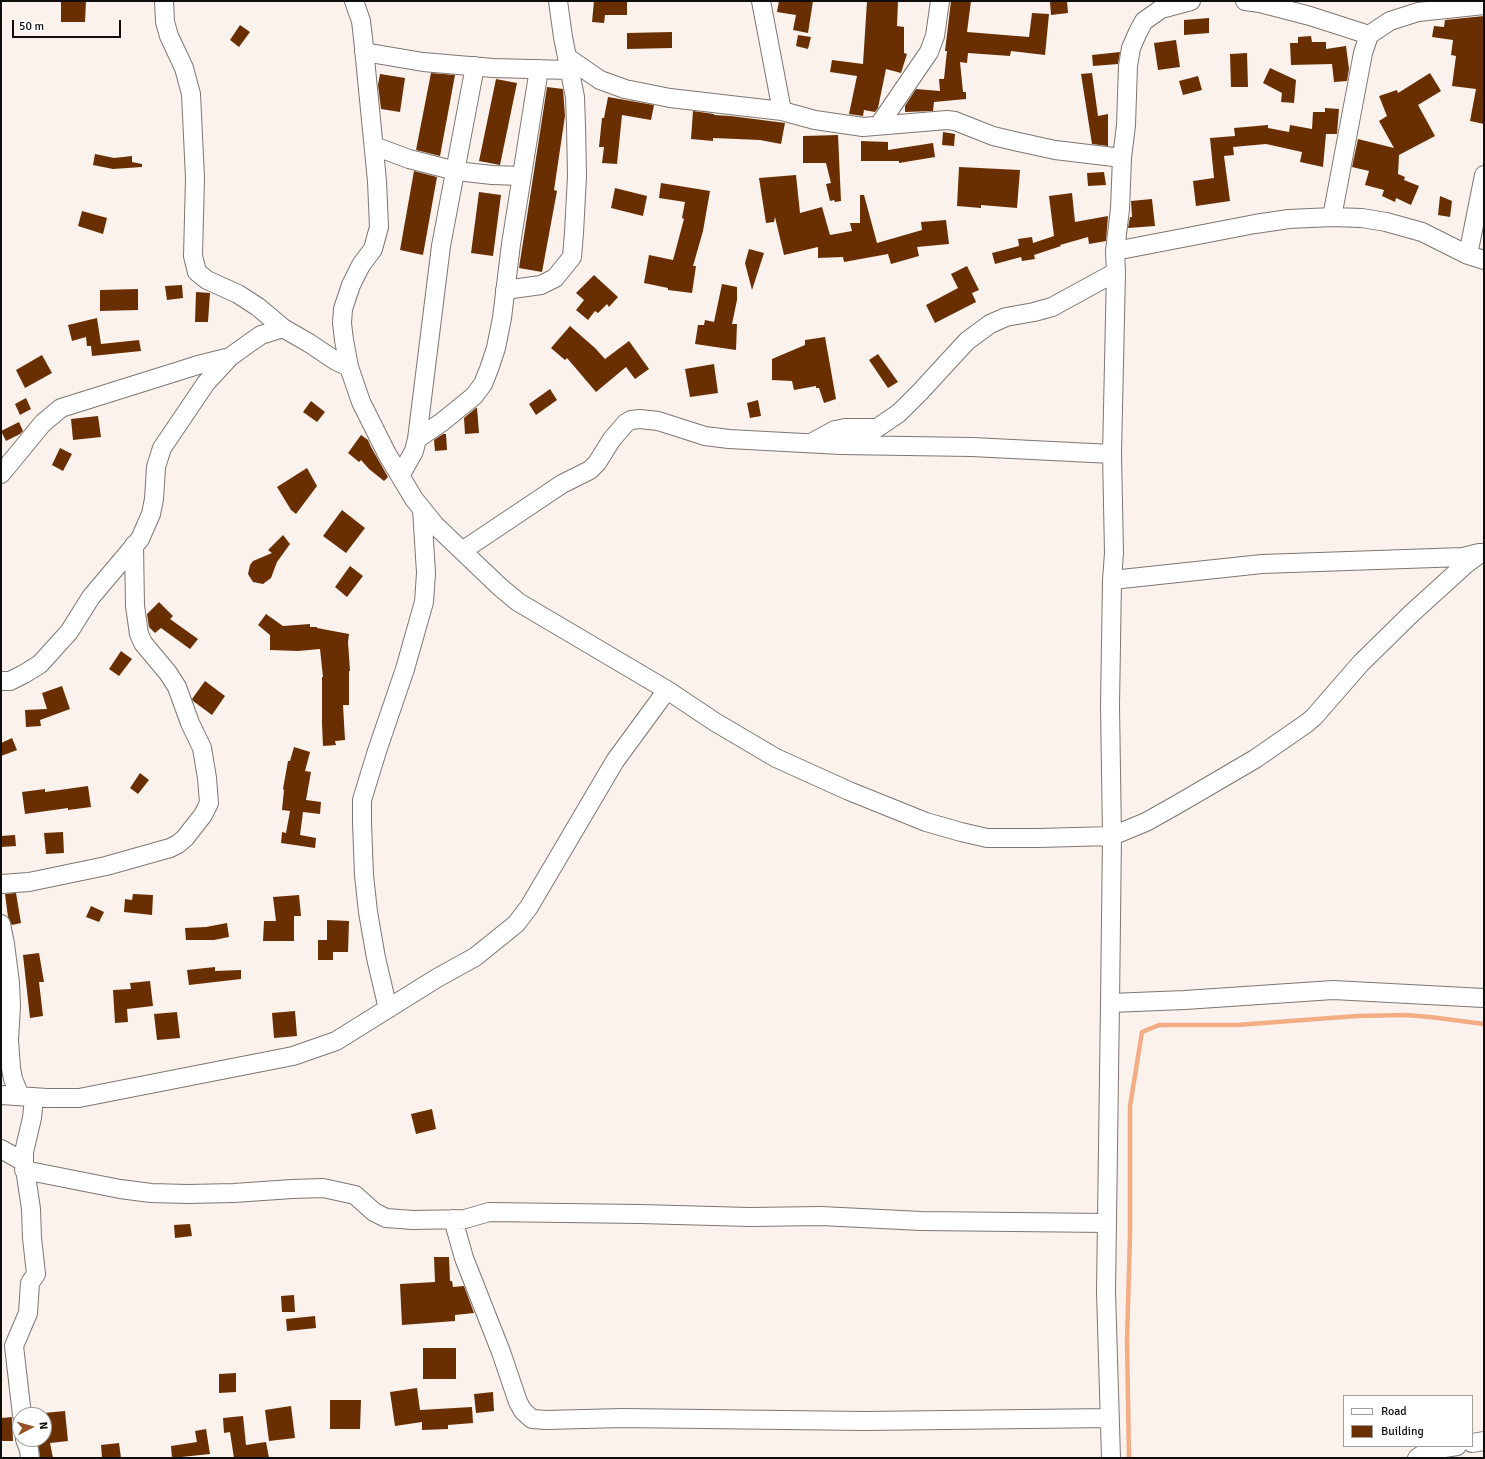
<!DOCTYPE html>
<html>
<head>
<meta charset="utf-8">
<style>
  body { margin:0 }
  #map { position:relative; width:1485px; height:1459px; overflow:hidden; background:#fbf2ee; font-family:Signika,sans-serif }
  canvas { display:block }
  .frame { position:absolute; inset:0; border:2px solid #0f0d0b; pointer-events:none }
  .legend { position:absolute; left:1343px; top:1395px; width:130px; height:52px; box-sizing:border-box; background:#fff; border:1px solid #9f9e9d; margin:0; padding:5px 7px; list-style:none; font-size:12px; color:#0f0d0b }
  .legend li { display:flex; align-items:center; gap:8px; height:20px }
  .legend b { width:20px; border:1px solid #9f9e9d }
  .north { position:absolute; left:12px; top:1407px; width:40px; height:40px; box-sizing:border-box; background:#fff; border:1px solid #9f9e9d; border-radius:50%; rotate:84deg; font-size:11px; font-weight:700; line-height:16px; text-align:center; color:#0f0d0b }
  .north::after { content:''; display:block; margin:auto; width:14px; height:18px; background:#965125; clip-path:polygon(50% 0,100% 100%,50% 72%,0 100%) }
  .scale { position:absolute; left:12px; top:20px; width:109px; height:18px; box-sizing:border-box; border:2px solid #0f0d0b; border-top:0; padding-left:5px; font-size:12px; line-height:14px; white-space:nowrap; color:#0f0d0b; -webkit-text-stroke:3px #fff; paint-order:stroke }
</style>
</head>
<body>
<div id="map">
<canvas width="1485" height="1459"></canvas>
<div class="frame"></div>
<ul class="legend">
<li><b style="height:5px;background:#fff"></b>Road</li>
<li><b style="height:11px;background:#6a2f01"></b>Building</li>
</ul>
<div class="north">N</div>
<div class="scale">50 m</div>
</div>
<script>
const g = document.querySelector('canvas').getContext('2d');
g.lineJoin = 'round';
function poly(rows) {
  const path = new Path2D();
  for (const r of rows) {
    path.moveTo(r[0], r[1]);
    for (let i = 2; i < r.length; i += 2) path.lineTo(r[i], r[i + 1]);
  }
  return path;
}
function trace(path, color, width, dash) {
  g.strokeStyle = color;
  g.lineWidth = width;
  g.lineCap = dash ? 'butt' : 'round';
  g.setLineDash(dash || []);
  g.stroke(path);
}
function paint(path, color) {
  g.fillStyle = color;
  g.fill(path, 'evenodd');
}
const stream = poly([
  [1129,1458,1127,1341,1130,1234,1130,1106,1142,1032,1159,1025,1237,1025,1357,1016,1405,1015,1430,1017,1484,1024]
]);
const building = poly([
  [61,1,86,1,85,22,61,22],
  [594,1,627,1,627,15,605,15,604,23,592,22],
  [779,1,813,1,808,33,793,30,796,15,777,12],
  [867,1,898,1,897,26,904,27,904,53,907,54,901,73,886,69,878,108,875,112,864,110,863,116,849,114,857,76,830,72,832,60,863,64],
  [951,1,971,1,967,32,1029,37,1032,13,1049,14,1045,55,1011,51,1010,56,968,53,967,63,960,62,963,92,966,92,966,99,934,102,933,111,905,112,905,106,916,89,940,91,939,79,944,79,947,51,945,51],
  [1067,1,1068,13,1051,15,1050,2],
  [1484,16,1484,124,1470,121,1476,89,1452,86,1456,56,1451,55,1453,40,1432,37,1434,26,1444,27,1445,20],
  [1209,18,1209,33,1184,35,1184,20],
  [240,25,250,32,239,47,230,40],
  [672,32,672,48,627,49,627,33],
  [798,35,811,37,808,49,796,46],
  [1311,36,1312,42,1326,42,1326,49,1346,46,1349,69,1347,81,1334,82,1332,64,1291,65,1290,43,1298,43,1298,37],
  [1176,40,1180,67,1158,70,1154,43],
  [1120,52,1118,64,1093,66,1092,55],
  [1247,53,1248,87,1231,87,1230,54],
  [1270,68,1296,80,1294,103,1281,102,1282,93,1263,83],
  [431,73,455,75,440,156,416,150],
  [1092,73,1098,116,1108,114,1108,146,1092,144,1081,74],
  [1430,73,1441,91,1418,105,1435,136,1399,155,1398,174,1405,177,1404,180,1419,186,1411,205,1396,198,1395,202,1382,196,1384,190,1365,185,1369,171,1352,167,1358,139,1394,148,1379,121,1387,116,1379,96,1397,90,1398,93],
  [380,74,405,78,400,112,381,109,378,85],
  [1198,76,1202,90,1183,95,1179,81],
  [496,79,517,83,500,165,479,161],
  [547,87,563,89,565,116,554,190,557,191,542,272,519,268],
  [608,97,654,105,651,120,622,115,617,164,602,163,604,147,599,147,602,118,604,118],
  [1325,108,1339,109,1337,134,1326,134,1323,167,1300,162,1302,152,1266,144,1233,147,1234,155,1224,156,1230,201,1196,206,1193,181,1214,178,1210,138,1235,136,1234,128,1268,125,1268,128,1289,132,1290,125,1312,129,1313,112,1325,112],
  [693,111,714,114,714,115,731,116,785,123,781,144,760,140,713,138,713,141,691,139],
  [943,132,955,134,954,146,942,145],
  [838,135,841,201,835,202,834,200,830,201,826,184,831,183,826,163,803,163,803,136],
  [861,141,888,142,888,150,933,143,935,157,899,163,899,161,861,161],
  [95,154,114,158,132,156,132,162,142,164,142,167,113,169,93,165],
  [959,167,1020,170,1017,208,981,205,981,208,957,206],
  [414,171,437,177,423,255,400,250],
  [1104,172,1106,185,1088,186,1087,173],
  [796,175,800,213,822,207,830,235,852,231,850,223,860,223,860,195,864,195,877,243,922,230,921,222,946,220,949,244,917,247,919,256,891,264,888,254,844,262,843,257,818,258,818,247,784,255,775,217,774,222,766,223,759,178],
  [661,183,710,191,703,231,693,266,696,266,692,293,668,290,668,288,644,283,649,255,673,260,684,219,682,218,685,202,659,198],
  [615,188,647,196,643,216,611,208],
  [479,192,501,195,493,256,471,253],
  [1072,193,1075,222,1108,216,1106,241,1089,244,1088,237,1060,245,1061,246,1034,255,1035,259,1022,261,1021,257,995,264,992,253,1019,246,1018,239,1032,237,1033,243,1054,236,1049,196],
  [1440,196,1452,201,1450,217,1438,215],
  [1152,199,1155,226,1128,228,1130,217,1132,217,1131,201],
  [82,211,107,218,103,234,78,226],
  [749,249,764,253,752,290,745,263],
  [967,266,979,290,972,293,976,302,935,323,926,305,958,288,951,274],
  [594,275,618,297,609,307,607,304,598,313,595,311,588,320,576,310,584,300,576,293],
  [722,284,737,287,737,300,732,324,737,324,736,350,695,344,698,325,704,325,705,320,714,322],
  [182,285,183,298,167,300,165,286],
  [138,289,138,310,100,311,100,290],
  [196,292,210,293,208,322,195,322],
  [97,318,101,344,139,340,141,351,92,356,91,346,87,346,86,337,72,341,68,325],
  [570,326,595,348,605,359,629,341,649,369,635,379,626,367,596,392,567,358,565,360,551,348],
  [825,337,836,399,824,403,819,388,816,388,816,386,794,390,792,381,772,380,772,359,805,345,805,340],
  [878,354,898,382,888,388,869,360],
  [42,355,52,373,25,388,16,370],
  [714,364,718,393,690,397,685,369],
  [550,389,557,400,536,415,529,404],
  [26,398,31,409,20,415,15,404],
  [758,400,761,416,750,418,747,403],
  [311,401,325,412,317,422,303,412],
  [476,408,477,408,479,433,465,434,464,418],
  [98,416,101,437,73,440,71,419],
  [19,422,23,431,20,434,6,441,1,431],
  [443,434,446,434,447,450,435,451,434,440],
  [361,435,368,440,371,447,388,477,384,481,369,469,361,460,359,462,348,453],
  [60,448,72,454,63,471,52,465],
  [307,468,317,486,296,514,291,510,277,487],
  [342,510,365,528,346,553,323,536],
  [283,535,290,544,277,562,271,578,263,584,253,582,248,574,250,565,253,561,272,553,268,550],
  [350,566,363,576,347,597,335,587],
  [159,602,173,616,170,619,198,639,190,649,161,628,155,633,149,627,147,614],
  [266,614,283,626,310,624,310,627,317,627,317,628,349,634,348,642,350,671,349,671,349,705,343,705,345,740,335,741,336,745,323,746,322,724,322,677,323,677,320,649,298,651,270,650,270,635,258,625],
  [121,651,132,659,119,676,109,669],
  [205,681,225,696,212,715,193,701,192,699],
  [62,686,70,709,40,720,41,726,26,727,25,710,47,709,42,693],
  [12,738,17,750,1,756,1,743],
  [294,747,310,752,305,771,311,772,306,800,321,802,320,814,303,812,300,835,316,838,315,848,281,843,282,832,286,833,290,811,282,810,284,790,283,789,288,761,290,761],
  [140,773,149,780,138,794,130,788],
  [88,786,91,807,68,810,68,808,25,814,22,792,45,789,45,792],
  [63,832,64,853,46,854,44,833],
  [15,835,16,846,1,847,1,836],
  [16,893,21,923,12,925,8,917,5,894],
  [133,894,153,895,152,915,124,912,125,899,132,900],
  [299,895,301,916,294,916,294,941,263,941,264,921,276,921,273,897],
  [91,906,104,912,99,922,86,917],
  [327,920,349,921,348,952,333,952,333,960,318,960,318,940,327,940],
  [227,923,229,937,214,940,186,940,185,928,206,927],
  [39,953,44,982,39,982,43,1016,30,1018,23,955],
  [215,967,215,971,241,970,241,979,189,985,187,970],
  [150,981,153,1006,127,1009,128,1022,115,1023,113,990,131,989,130,983],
  [295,1011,297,1036,274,1038,272,1013],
  [177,1012,180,1038,157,1040,154,1014],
  [432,1109,436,1129,416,1134,411,1114],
  [190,1224,192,1236,175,1238,174,1225],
  [434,1257,449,1257,450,1281,452,1281,453,1287,464,1286,474,1313,455,1315,455,1321,402,1325,400,1284,435,1282],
  [294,1295,295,1312,282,1312,281,1296],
  [315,1316,316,1328,287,1331,286,1319],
  [423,1348,456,1348,456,1379,423,1379],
  [236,1373,236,1392,219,1393,219,1374],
  [417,1388,420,1410,472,1407,473,1423,448,1425,448,1429,422,1430,422,1422,395,1426,390,1392],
  [493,1392,494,1411,476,1413,474,1394],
  [330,1400,361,1400,360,1429,330,1429],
  [291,1406,295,1438,269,1441,265,1410],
  [65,1411,68,1441,50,1443,53,1458,40,1458,39,1449,36,1439,44,1439,44,1413],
  [243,1416,246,1445,266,1442,269,1458,234,1458,230,1432,224,1433,223,1418],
  [12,1417,13,1441,1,1441,1,1418],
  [206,1429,210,1454,172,1458,171,1446,197,1442,195,1431],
  [119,1443,121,1458,102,1458,101,1445]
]);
const minor = poly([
  [164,1,165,22,169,36,184,68,191,94,195,178,193,256,197,272,207,280,238,294,258,307,283,328,309,343,336,361,349,367],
  [354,1,361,21,363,38,377,181,379,227,373,249,361,265,351,285,343,309,342,323,344,340,349,367,361,402,387,454,414,499,435,525,500,587,518,602,667,690,715,722,776,758,849,791,926,822,961,832,987,838,1038,838,1112,836,1146,822,1178,804,1255,759,1307,723,1314,717,1361,663,1412,613,1466,564,1481,553],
  [761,1,782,111],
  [1245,1,1260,3,1310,16,1369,35],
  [364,52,423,62,493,68,570,70],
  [568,58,600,80,625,89,670,98,782,111,815,120,863,127,947,120,955,121,993,136,1014,141,1055,150,1122,158],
  [879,125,929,52,935,36,940,1],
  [374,146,409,159,456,171,492,175,522,176],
  [1332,217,1363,53,1369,35,1390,21,1418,12,1484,5],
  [1115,251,1255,224,1289,219,1332,217,1362,218,1386,222,1422,232,1468,255,1484,260],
  [1468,255,1484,175],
  [505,290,541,285,555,278,572,257,574,233,577,176,576,125,575,97,563,37,558,1],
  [417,439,441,246,475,66],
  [811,443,835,430,845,428,877,428,899,413,920,392,967,341,990,324,1006,317,1034,312,1052,307,1116,272],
  [1,474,43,423,61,408,198,365,230,357],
  [400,476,414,451,417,439,442,422,474,396,483,384,489,369,496,348,502,318,511,244,539,69],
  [462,551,562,484,590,470,597,463,612,439,626,423,631,420,640,419,658,421,705,436,729,439,841,445,972,447,1112,454],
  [1112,580,1262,564,1463,557,1479,553],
  [1,681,10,681,24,674,40,664,69,632,91,597,140,539,151,514,154,499,156,467,162,448,206,383,230,357,248,344,261,335,283,328],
  [1,884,29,882,106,866,170,848,178,844,185,838,203,815,209,803,207,778,202,748,190,723,177,687,168,673,143,643,139,634,135,606,134,545],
  [1,924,5,944,10,983,11,1006,9,1040,11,1068,13,1079,20,1096],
  [1110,1003,1185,1000,1333,990,1484,998],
  [388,1009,376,958,368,912,364,875,362,823,362,800,377,751,405,669,424,602,426,573,422,509],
  [1,1095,47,1098,79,1098,293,1056,336,1041,437,978,475,957,516,924,529,907,615,761,667,690],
  [1,1149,24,1162],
  [24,1170,120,1189,151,1193,188,1194,234,1193,292,1189,323,1188,355,1195,374,1212,386,1218,413,1220,465,1219,489,1212,640,1214,749,1217,821,1216,921,1221,1107,1223],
  [453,1219,464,1258,501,1352,518,1402,523,1411,532,1419,546,1420,623,1418,865,1421,1110,1418],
  [22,1415,14,1346,28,1313,30,1283,36,1274,32,1238,31,1209,24,1162,24,1152,32,1118,34,1097],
  [25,1439,29,1450,30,1458],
  [1472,1443,1484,1441],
  [1111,1458,1106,1292,1110,1003,1112,836,1110,706,1112,580,1114,553,1112,454,1116,272,1115,251,1120,209,1122,158,1126,125,1128,66,1131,48,1138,32,1144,21,1154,14,1161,9,1191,1],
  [1417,1458,1423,1454,1438,1449,1457,1446]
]);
trace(stream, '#f3ad84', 4.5);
paint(building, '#6a2f01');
trace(minor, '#7d7672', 20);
trace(minor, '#fff', 18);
</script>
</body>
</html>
